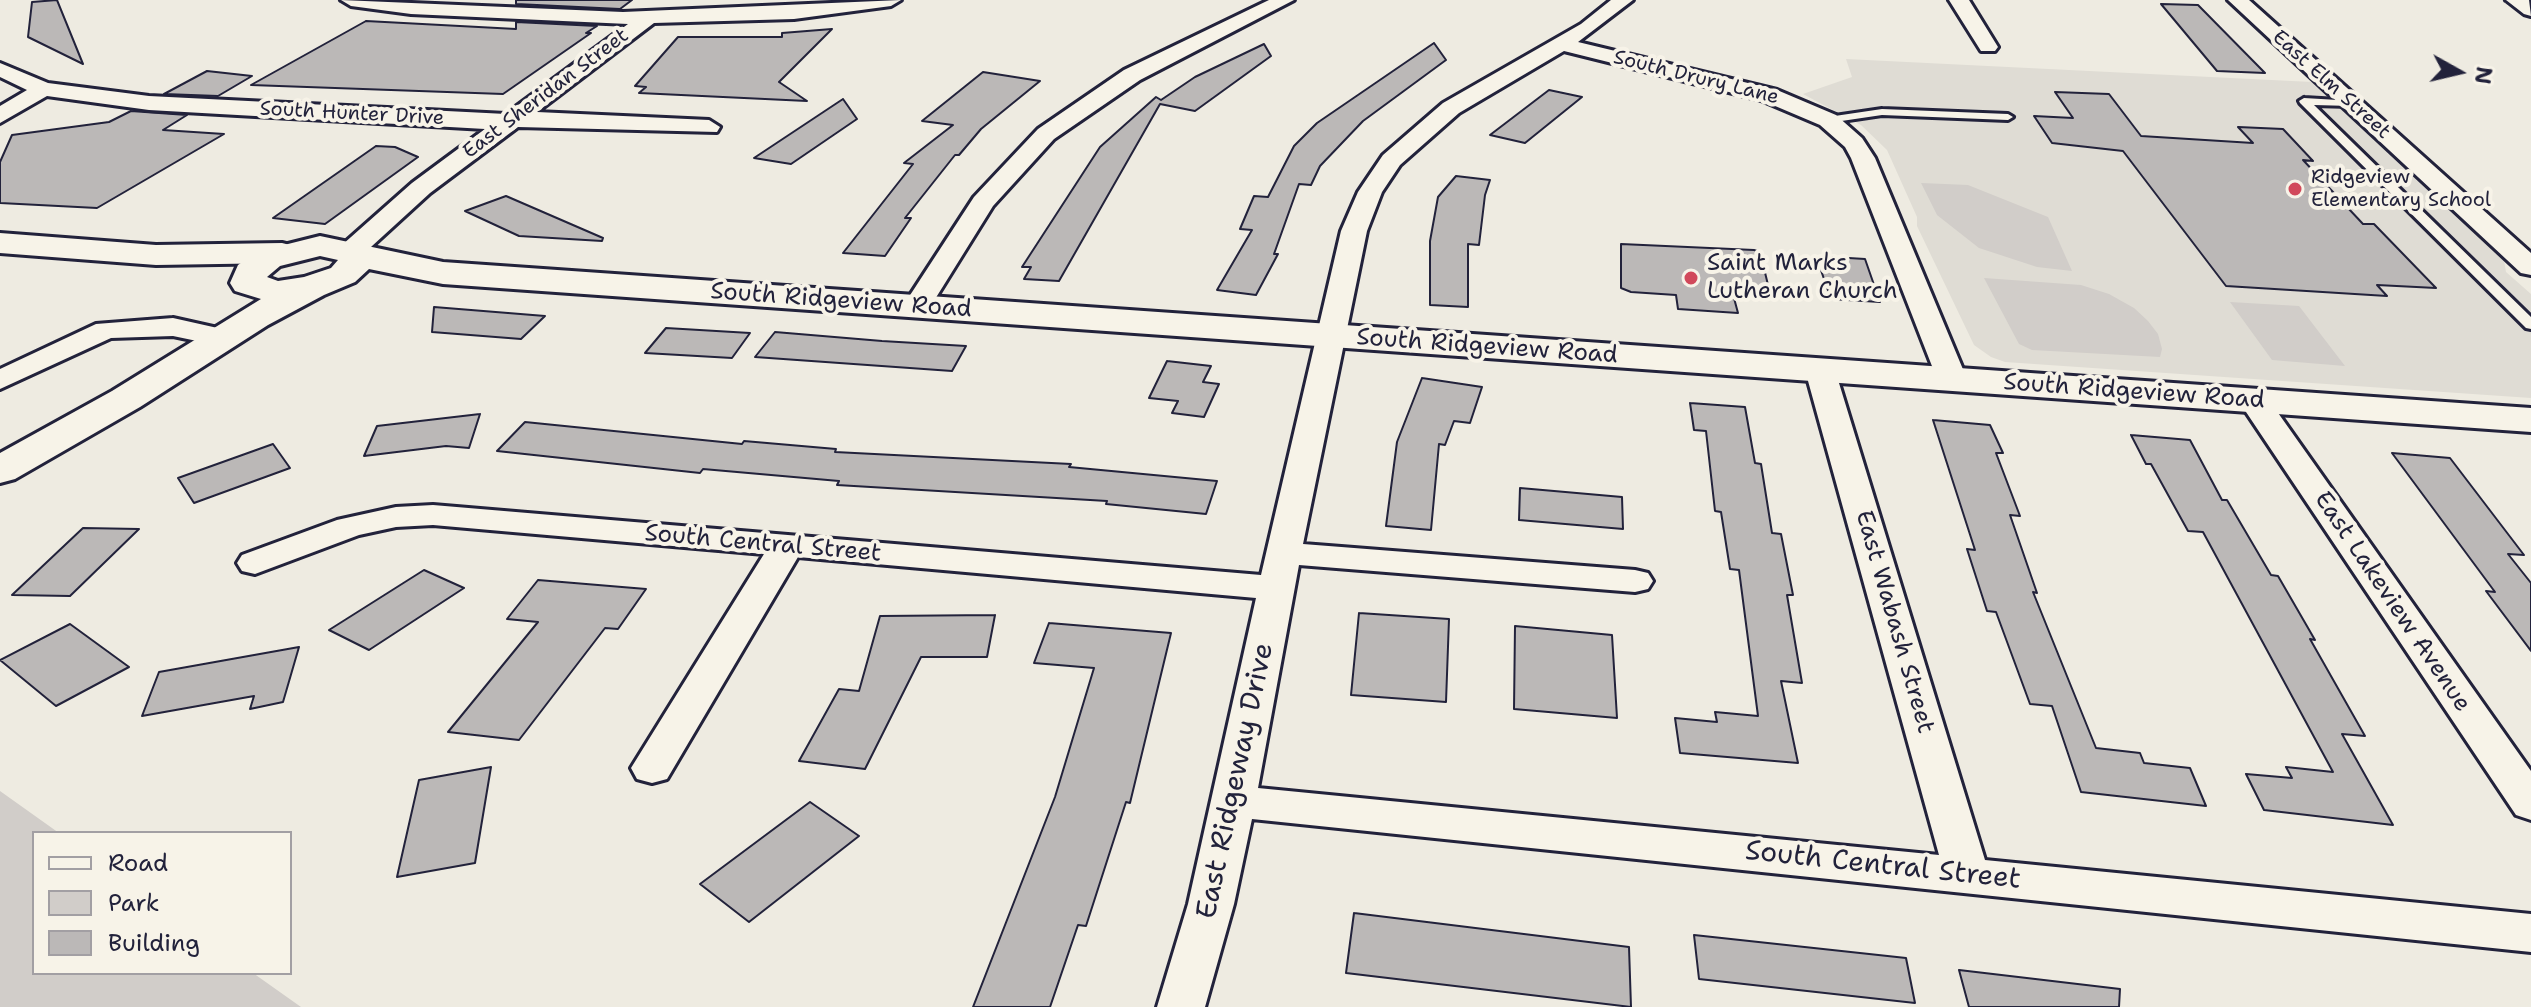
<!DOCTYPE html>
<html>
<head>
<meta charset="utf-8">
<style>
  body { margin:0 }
  #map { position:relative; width:2531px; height:1007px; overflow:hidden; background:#eeebe1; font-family:"Shantell Sans",sans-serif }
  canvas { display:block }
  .legend { position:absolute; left:32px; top:831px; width:260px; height:144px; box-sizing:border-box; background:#f7f3e8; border:2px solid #a29fa3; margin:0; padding:10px 14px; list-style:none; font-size:24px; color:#22223b }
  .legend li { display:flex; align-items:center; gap:16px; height:40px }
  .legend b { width:40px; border:2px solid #a29fa3 }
  .north { position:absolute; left:2419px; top:32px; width:80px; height:80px; -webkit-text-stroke:6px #f7f3e8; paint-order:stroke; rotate:98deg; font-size:22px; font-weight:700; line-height:32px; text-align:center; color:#22223b }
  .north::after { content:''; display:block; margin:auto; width:28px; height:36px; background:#22223b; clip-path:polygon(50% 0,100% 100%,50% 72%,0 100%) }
</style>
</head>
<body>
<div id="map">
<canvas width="2531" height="1007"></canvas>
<ul class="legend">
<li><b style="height:10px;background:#f7f3e8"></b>Road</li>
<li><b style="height:22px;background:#d1cdc9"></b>Park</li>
<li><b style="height:22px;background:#bbb8b7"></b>Building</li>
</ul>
<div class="north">N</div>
</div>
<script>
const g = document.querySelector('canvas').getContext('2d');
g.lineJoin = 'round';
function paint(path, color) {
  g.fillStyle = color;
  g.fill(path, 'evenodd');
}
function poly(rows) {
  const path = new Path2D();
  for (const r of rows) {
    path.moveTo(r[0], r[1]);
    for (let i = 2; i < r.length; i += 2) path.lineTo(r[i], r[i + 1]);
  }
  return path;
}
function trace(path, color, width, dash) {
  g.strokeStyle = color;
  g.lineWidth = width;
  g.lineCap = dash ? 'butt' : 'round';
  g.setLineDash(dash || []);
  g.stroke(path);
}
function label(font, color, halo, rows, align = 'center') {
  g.font = font + ' "Shantell Sans",sans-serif';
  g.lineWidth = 8;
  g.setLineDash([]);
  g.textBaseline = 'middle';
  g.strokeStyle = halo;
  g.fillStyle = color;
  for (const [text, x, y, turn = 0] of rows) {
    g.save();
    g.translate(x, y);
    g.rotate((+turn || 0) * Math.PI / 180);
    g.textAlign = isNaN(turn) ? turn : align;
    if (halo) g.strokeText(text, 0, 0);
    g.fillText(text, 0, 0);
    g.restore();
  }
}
const built = poly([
  [1846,59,2312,82,2504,260,2506,272,2531,294,2531,398,2005,362,1991,357,1974,345,1917,226,1917,217,1887,150,1861,125,1803,94,1852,77]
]);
const green = poly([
  [1921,183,1968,185,2048,217,2072,271,2037,267,1979,248,1937,215],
  [1984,278,2081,285,2109,294,2134,308,2148,321,2158,334,2162,349,2160,357,2032,350,2019,344],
  [2230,302,2299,306,2345,366,2272,360],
  [0,791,59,833,34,833,34,973,253,973,301,1007,0,1007]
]);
const building = poly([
  [57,0,83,64,28,37,32,2,57,0],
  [516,0,632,0,620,9,516,4,516,0],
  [2161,4,2198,5,2265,73,2217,71,2161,4],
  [366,21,516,29,516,22,597,26,586,33,591,33,503,94,251,85,366,21],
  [832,29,779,82,807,101,639,93,646,87,635,86,678,37,782,37,782,33,832,29],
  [1434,43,1446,60,1363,121,1320,166,1311,185,1299,184,1274,254,1278,254,1256,295,1217,290,1252,230,1240,229,1254,196,1268,197,1294,146,1317,123,1434,43],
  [1264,44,1271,56,1195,111,1160,104,1059,281,1024,279,1031,267,1022,267,1100,147,1156,97,1161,100,1195,77,1264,44],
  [207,71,252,76,218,96,164,94,207,71],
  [983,72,1040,81,981,129,959,155,955,155,905,218,911,218,885,256,843,253,913,164,904,163,953,125,922,121,983,72],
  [1549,90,1582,97,1525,143,1490,135,1549,90],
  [2055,92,2109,94,2141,136,2253,143,2238,127,2283,129,2313,161,2303,160,2363,224,2374,224,2436,288,2377,285,2387,296,2226,286,2123,151,2052,143,2034,116,2073,118,2055,92],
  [843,99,857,119,791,164,754,158,843,99],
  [131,111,187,115,163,130,224,134,97,208,0,203,0,162,12,135,109,122,131,111],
  [376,146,395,147,418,157,325,224,273,218,376,146],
  [1456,176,1490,180,1485,195,1479,245,1468,244,1468,307,1430,305,1430,241,1438,197,1456,176],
  [506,196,603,238,602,241,519,236,465,211,506,196],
  [1621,244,1754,250,1760,252,1769,289,1731,287,1738,313,1678,309,1676,295,1631,292,1621,288,1621,244],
  [1816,256,1865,259,1880,302,1831,299,1816,256],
  [434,307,545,316,521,339,432,332,434,307],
  [666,328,750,333,732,358,645,353,666,328],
  [775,332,882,341,966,346,952,371,755,357,775,332],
  [1167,361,1211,366,1203,382,1219,384,1204,417,1172,413,1178,401,1149,398,1167,361],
  [1422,378,1482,387,1470,423,1454,421,1445,445,1439,444,1431,530,1386,526,1397,442,1422,378],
  [1690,403,1745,407,1755,463,1761,464,1772,533,1781,534,1793,595,1787,595,1802,683,1781,681,1798,763,1680,753,1675,718,1717,722,1715,712,1758,716,1739,570,1730,569,1721,512,1715,511,1706,431,1694,430,1690,403],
  [480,414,469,448,446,446,364,456,377,426,480,414],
  [1933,420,1990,425,2003,453,1996,453,2020,516,2010,515,2037,593,2033,592,2096,748,2140,753,2144,763,2190,768,2206,806,2081,792,2052,706,2030,704,1996,612,1987,611,1967,549,1975,550,1933,420],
  [525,422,742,444,744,441,836,449,835,452,1071,464,1069,467,1217,481,1206,514,1106,504,1107,501,837,485,839,481,703,469,700,473,497,451,525,422],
  [2131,435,2190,440,2222,500,2227,500,2271,575,2278,576,2315,640,2310,639,2365,736,2342,734,2393,825,2264,810,2246,774,2292,778,2286,767,2333,772,2203,532,2188,531,2151,464,2146,464,2131,435],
  [273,444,290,468,194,503,178,478,273,444],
  [2392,453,2450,458,2524,555,2508,554,2531,583,2531,651,2486,591,2495,592,2392,453],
  [1520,488,1622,497,1623,529,1519,520,1520,488],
  [83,528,139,529,70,596,12,595,83,528],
  [424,570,464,588,369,650,329,630,424,570],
  [538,580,646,589,618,629,605,628,519,740,448,732,538,622,507,619,538,580],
  [1359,613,1449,619,1446,702,1351,695,1359,613],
  [995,615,987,657,921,657,865,769,799,761,839,689,859,691,880,616,995,615],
  [1049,623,1171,633,1130,803,1126,802,1086,926,1078,925,1050,1007,973,1007,1055,797,1094,668,1034,663,1049,623],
  [70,624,129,667,56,706,0,660,70,624],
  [1515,626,1612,635,1617,718,1514,709,1515,626],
  [299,647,283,702,250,709,254,696,142,716,159,672,299,647],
  [491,767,475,863,397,877,419,780,491,767],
  [810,802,859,836,749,922,700,884,810,802],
  [1354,913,1629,947,1631,1007,1346,973,1354,913],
  [1694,935,1906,958,1915,1003,1699,979,1694,935],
  [1959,970,2120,989,2119,1007,1969,1007,1959,970]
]);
const service = poly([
  [2304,98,2355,101,2355,105,2351,106,2314,105,2531,317,2531,329,2526,328,2300,103,2299,101,2304,98],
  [1882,109,2008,114,2013,117,2008,120,1882,115,1828,123,1823,120,1828,117,1882,109]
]);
const minor = poly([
  [341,0,623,12,901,0,891,6,794,19,654,23,537,112,709,120,720,127,717,132,518,127,430,193,360,257,351,259,342,257,338,251,342,245,412,183,485,129,149,110,47,96,0,123,0,106,27,90,0,77,0,63,48,83,149,96,506,114,628,24,411,14,351,6,341,0],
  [1269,0,1294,0,1140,80,1054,139,993,206,927,312,907,312,903,306,974,197,1038,129,1124,70,1269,0],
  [1611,0,1633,0,1578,42,1777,90,1836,115,1862,138,1875,158,1967,379,1963,385,1952,388,1941,385,1937,379,1851,158,1845,147,1820,125,1761,100,1564,51,1459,113,1400,165,1382,192,1367,231,1303,544,1635,570,1648,573,1653,581,1648,589,1635,592,1299,565,1258,788,1939,855,1805,370,1809,364,1820,361,1831,364,1835,370,1985,860,2531,914,2531,952,1252,819,1234,904,1205,1007,1157,1007,1188,904,1256,598,798,557,667,779,652,783,637,779,631,768,764,554,433,525,396,527,359,535,255,574,242,571,237,563,242,555,337,520,396,507,433,505,1261,575,1341,231,1358,192,1383,155,1443,103,1581,24,1611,0],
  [1949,0,1969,0,1998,47,1995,51,1981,51,1949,0],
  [2228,0,2249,0,2531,253,2531,275,2521,273,2228,0],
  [2506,0,2529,0,2531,16,2524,14,2506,0],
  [173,318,231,331,236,337,231,343,221,346,173,336,111,338,0,389,0,369,96,324,173,318],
  [2253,391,2264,393,2531,771,2531,820,2516,815,2238,400,2242,393,2253,391]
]);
const tertiary = poly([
  [0,233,156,245,282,243,294,246,298,253,294,260,282,263,156,265,0,253,0,233]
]);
const secondary = poly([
  [320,236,443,262,2531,408,2531,432,443,284,369,269,355,282,324,295,268,325,140,407,15,479,0,483,0,453,112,391,261,299,235,291,230,283,238,265,256,252,320,236],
  [320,256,338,260,331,268,304,277,278,281,267,277,280,266,320,256]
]);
const markers = [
  [2295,189,8,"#d1495b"],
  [1691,278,8,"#d1495b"]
];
const farStreetnames = [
  ["South Drury Lane",1696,78,14],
  ["East Elm Street",2331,85,42],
  ["East Sheridan Street",546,94,-37],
  ["South Hunter Drive",352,114,3]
];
const farPoinames = [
  ["Ridgeview",2311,178],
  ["Elementary School",2311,201]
];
const poiNames = [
  ["Saint Marks",1707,264],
  ["Lutheran Church",1707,292]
];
const streetNames = [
  ["South Ridgeview Road",841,301,4],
  ["South Ridgeview Road",1487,347,4],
  ["South Ridgeview Road",2134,392,4],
  ["South Central Street",763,544,5],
  ["East Lakeview Avenue",2392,602,56],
  ["East Wabash Street",1894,622,74]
];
const nearStreetnames = [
  ["East Ridgeway Drive",1236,781,-78],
  ["South Central Street",1883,866,6]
];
paint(built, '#dfdcd4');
paint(green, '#d1cdc9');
paint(building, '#bbb8b7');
trace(building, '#22223b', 2);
trace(service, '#22223b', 6);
trace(minor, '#22223b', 6);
trace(tertiary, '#22223b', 6);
trace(secondary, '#22223b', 6);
paint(service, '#f7f3e8');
paint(minor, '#f7f3e8');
paint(tertiary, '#f7f3e8');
paint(secondary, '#f7f3e8');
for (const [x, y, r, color] of markers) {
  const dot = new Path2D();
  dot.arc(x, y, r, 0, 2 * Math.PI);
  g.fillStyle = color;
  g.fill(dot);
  trace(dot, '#f7f3e8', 3);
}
label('20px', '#22223b', '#f7f3e8', farStreetnames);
label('20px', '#22223b', '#f7f3e8', farPoinames, 'left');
label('24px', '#22223b', '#f7f3e8', poiNames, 'left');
label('24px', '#22223b', '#f7f3e8', streetNames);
label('28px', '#22223b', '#f7f3e8', nearStreetnames);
</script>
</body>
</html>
